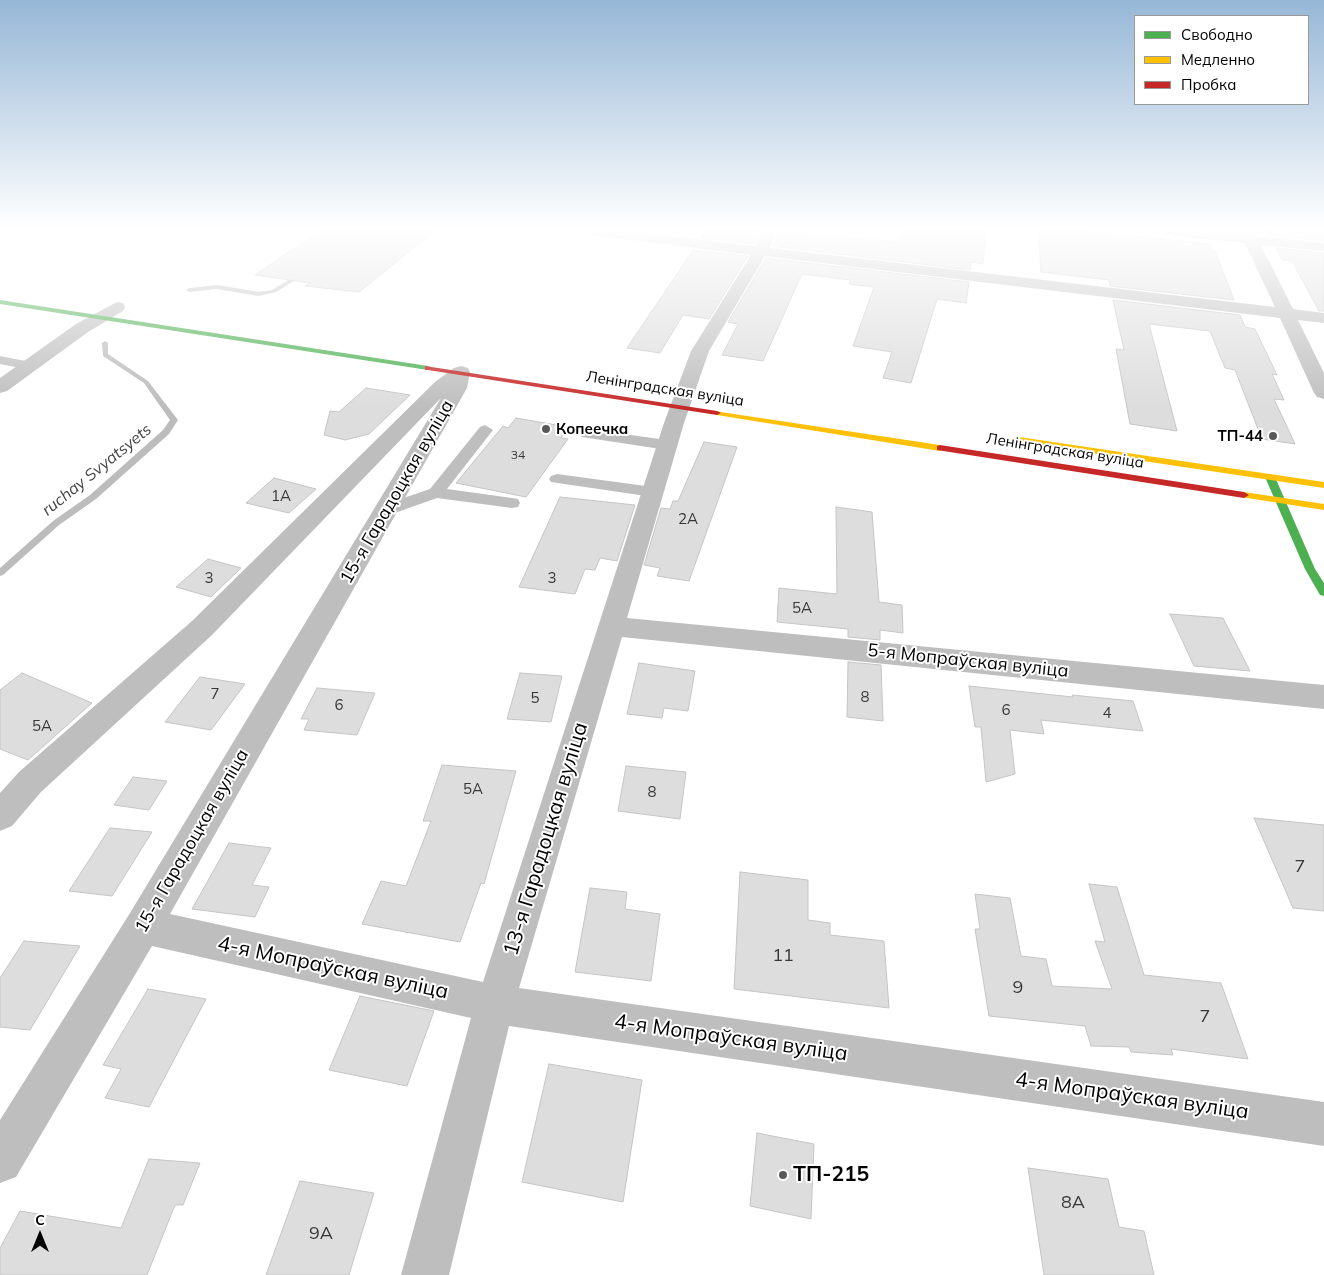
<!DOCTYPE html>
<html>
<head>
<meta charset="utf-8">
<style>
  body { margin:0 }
  #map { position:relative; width:1324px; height:1275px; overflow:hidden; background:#fff; font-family:Mulish,sans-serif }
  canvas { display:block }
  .legend { position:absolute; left:1134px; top:15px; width:175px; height:90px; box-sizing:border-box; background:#fff; border:1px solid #999; margin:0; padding:6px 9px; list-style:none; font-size:15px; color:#000 }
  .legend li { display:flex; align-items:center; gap:10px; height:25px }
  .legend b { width:25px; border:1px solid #999 }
  .north { position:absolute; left:15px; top:1210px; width:50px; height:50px; -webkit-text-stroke:4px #fff; paint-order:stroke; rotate:0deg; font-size:14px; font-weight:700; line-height:20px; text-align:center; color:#000 }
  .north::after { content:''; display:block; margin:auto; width:18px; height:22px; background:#000; clip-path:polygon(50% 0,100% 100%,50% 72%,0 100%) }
</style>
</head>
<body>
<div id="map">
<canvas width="1324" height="1275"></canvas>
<ul class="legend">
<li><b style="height:6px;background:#4caf50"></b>Свободно</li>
<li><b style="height:6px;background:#ffc107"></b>Медленно</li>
<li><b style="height:6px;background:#c62828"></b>Пробка</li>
</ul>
<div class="north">С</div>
</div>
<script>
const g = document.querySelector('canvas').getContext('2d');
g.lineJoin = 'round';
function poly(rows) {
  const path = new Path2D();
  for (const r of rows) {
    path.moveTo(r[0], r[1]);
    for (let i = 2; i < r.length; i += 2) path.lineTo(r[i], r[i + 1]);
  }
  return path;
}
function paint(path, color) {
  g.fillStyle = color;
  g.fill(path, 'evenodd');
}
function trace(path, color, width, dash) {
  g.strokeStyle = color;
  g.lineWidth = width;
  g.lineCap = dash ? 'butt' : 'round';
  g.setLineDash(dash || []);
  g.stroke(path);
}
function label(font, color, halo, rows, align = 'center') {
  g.font = font + ' Mulish,sans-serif';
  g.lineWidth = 4;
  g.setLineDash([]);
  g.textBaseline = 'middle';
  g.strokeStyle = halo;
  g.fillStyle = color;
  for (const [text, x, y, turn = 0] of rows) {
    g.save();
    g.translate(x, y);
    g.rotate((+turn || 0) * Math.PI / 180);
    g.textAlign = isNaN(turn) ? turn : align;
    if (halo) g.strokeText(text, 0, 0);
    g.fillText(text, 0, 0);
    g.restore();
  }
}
const stream = poly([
  [300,273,305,274,276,292,259,296,217,289,189,292,186,290,189,288,217,285,259,292,272,290,300,273],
  [105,341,108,343,108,354,148,381,178,420,169,434,96,499,59,525,3,575,0,576,0,568,53,521,90,495,163,430,170,420,144,383,103,356,102,343,105,341]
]);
const building = poly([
  [319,231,435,231,359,292,305,286,310,283,255,275,319,231],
  [705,231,760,231,755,244,701,238,705,231],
  [778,231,900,242,901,231,986,231,983,264,971,262,970,270,773,246,778,231],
  [1038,231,1089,231,1210,244,1212,251,1215,251,1234,300,1110,286,1109,280,1041,272,1038,231],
  [1266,231,1324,233,1324,241,1269,235,1266,231],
  [1276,248,1324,253,1324,311,1319,311,1292,261,1282,260,1276,248],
  [693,250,748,256,709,319,683,315,660,353,627,348,693,250],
  [766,258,969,282,966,303,937,299,911,383,883,378,892,352,853,346,874,287,849,284,850,280,802,274,763,361,722,355,738,324,728,322,766,258],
  [1113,300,1240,315,1245,327,1255,329,1277,375,1272,374,1284,400,1274,399,1295,444,1262,439,1235,370,1225,368,1210,331,1149,324,1177,431,1130,424,1116,349,1124,350,1113,300],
  [366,388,410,395,369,434,345,440,324,435,330,411,339,412,366,388],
  [516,418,568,427,561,438,568,439,526,497,456,483,503,426,508,428,516,418],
  [704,442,737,447,689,581,657,576,660,568,644,565,661,508,670,509,673,501,678,501,704,442],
  [274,478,316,489,289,513,246,503,274,478],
  [560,497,635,505,617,561,600,558,595,570,585,569,575,594,519,587,560,497],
  [836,507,872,512,879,602,902,605,903,633,880,630,880,640,848,637,848,629,777,622,779,588,837,594,836,507],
  [208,559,241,568,211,597,176,587,208,559],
  [1170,614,1223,618,1250,671,1194,666,1170,614],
  [848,662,881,665,883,721,847,717,848,662],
  [639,663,695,671,688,711,664,708,662,718,627,714,639,663],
  [22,673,92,703,28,760,0,749,0,690,22,673],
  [520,673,562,676,551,722,507,719,520,673],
  [200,677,245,684,211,730,165,722,200,677],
  [969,686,1073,697,1072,695,1133,701,1143,731,1041,720,1044,734,1010,730,1015,774,986,782,981,727,975,727,969,686],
  [317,688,375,693,357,735,304,730,309,719,301,719,317,688],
  [442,765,516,771,484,884,481,883,460,942,362,924,381,881,406,886,431,821,423,821,442,765],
  [626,766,686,772,680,819,618,811,626,766],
  [133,777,167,781,149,810,114,805,133,777],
  [1254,818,1324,825,1324,911,1293,908,1254,818],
  [110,828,152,832,112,896,69,891,110,828],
  [229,843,271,848,252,885,269,887,255,917,192,909,229,843],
  [740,872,808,880,808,920,830,923,830,935,884,941,889,1008,734,989,740,872],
  [1089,884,1117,887,1144,975,1221,983,1248,1059,1171,1049,1173,1055,1131,1052,1129,1047,1091,1046,1085,1026,989,1016,975,929,980,929,975,894,1010,898,1021,956,1046,959,1052,986,1112,989,1095,941,1105,942,1089,884],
  [590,888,627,892,625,909,660,914,651,981,575,972,590,888],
  [24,941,80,946,30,1030,0,1027,0,978,24,941],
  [148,989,206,999,149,1107,105,1098,121,1069,103,1065,148,989],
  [360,996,434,1011,407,1086,329,1070,360,996],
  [549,1064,642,1080,623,1202,522,1182,549,1064],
  [757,1133,814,1144,811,1219,750,1206,757,1133],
  [149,1159,200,1163,183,1205,175,1205,147,1275,0,1275,0,1248,20,1211,121,1228,149,1159],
  [1028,1168,1108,1179,1119,1227,1144,1231,1154,1275,1044,1275,1028,1168],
  [300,1181,374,1193,349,1275,266,1275,300,1181]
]);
const lane = poly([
  [0,356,36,363,38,366,31,370,0,364,0,356],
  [485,425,493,430,447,489,512,498,518,499,520,503,518,507,512,508,437,498,392,514,380,514,377,510,380,506,430,489,480,427,485,425],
  [587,429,667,440,675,445,667,450,582,437,579,434,582,431,587,429],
  [557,474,653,487,659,488,661,492,659,496,653,497,551,482,549,479,551,476,557,474]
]);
const street = poly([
  [584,231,626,231,756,246,762,231,776,231,770,248,1275,307,1245,243,1168,235,1161,231,1208,231,1241,234,1240,231,1254,231,1256,236,1324,243,1324,251,1261,245,1293,309,1324,313,1324,323,1298,320,1324,373,1324,399,1317,397,1314,393,1280,318,765,256,709,351,684,423,627,618,1324,685,1324,709,622,637,519,988,1324,1102,1324,1146,509,1026,449,1275,401,1275,471,1018,152,946,16,1177,0,1183,0,1120,130,913,441,398,212,635,41,792,12,826,0,831,0,793,19,772,192,621,435,382,454,368,461,366,468,368,470,372,467,388,170,914,483,982,664,423,691,351,751,255,591,235,584,231],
  [117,302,123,303,125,307,123,311,88,332,7,391,0,393,0,378,76,324,117,302]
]);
const fast = poly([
  [0,300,428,366,432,368,428,370,0,304,0,300],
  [1270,474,1275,477,1315,569,1324,583,1324,596,1320,595,1305,569,1265,477,1270,474]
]);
const slow = poly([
  [714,411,940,445,944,448,940,451,717,415,713,413,714,411],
  [1019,437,1324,482,1324,488,1016,442,1016,438,1019,437],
  [1244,492,1324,504,1324,510,1241,497,1241,493,1244,492]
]);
const jam = poly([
  [425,366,717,411,721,413,717,415,428,370,425,370,425,366],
  [940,445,1244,492,1249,495,1244,498,937,450,937,446,940,445]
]);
const markers = [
  [546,429,5,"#595959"],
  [1273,436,5,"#595959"],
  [783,1175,5,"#595959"]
];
const farNumbernames = [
  ["34",518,455]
];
const farStreetnames = [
  ["Ленінградская вуліца",665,389,9],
  ["Ленінградская вуліца",1065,451,9]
];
const farPoinames = [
  ["Копеечка",556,429],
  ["ТП-44",1263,436,"right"]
];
const numberNames = [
  ["1А",281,496],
  ["2А",688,519],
  ["3",209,578],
  ["3",552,578],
  ["5А",802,608],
  ["7",215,694],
  ["8",865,697],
  ["5",535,698],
  ["6",339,705],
  ["6",1006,710],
  ["4",1107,713],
  ["5А",42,726],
  ["5А",473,789],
  ["8",652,792]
];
const farWaternames = [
  ["ruchay Svyatsyets",97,470,-39]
];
const streetNames = [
  ["15-я Гарадоцкая вуліца",397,492,-60],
  ["5-я Мопраўская вуліца",968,661,6],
  ["15-я Гарадоцкая вуліца",192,841,-60]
];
const nearNumbernames = [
  ["7",1300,867],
  ["11",783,956],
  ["9",1018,988],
  ["7",1205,1017],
  ["8А",1073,1203],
  ["9А",321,1234]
];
const nearStreetnames = [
  ["13-я Гарадоцкая вуліца",546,839,-73],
  ["4-я Мопраўская вуліца",333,968,12],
  ["4-я Мопраўская вуліца",731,1038,8],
  ["4-я Мопраўская вуліца",1132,1096,8]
];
const nearPoinames = [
  ["ТП-215",793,1175]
];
paint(stream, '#bcbcbc');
paint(building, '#ddd');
trace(building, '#c5c5c5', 1);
paint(lane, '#bebebe');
paint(street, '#bebebe');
paint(fast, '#4caf50');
paint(slow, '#ffc107');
paint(jam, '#c62828');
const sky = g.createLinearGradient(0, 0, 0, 409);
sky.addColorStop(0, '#96b7d6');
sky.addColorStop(0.56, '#fff');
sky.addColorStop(1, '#ffffff00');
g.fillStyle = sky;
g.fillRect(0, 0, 1324, 409);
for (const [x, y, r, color] of markers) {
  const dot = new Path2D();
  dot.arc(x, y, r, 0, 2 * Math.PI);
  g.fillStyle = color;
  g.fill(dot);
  trace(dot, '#fff', 2);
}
label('12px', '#373737', null, farNumbernames);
label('15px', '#000', '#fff', farStreetnames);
label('bold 15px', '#000', '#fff', farPoinames, 'left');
label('15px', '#373737', null, numberNames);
label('italic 16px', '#414141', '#fff', farWaternames);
label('18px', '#000', '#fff', streetNames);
label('18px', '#373737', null, nearNumbernames);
label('21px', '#000', '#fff', nearStreetnames);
label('bold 21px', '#000', '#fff', nearPoinames, 'left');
</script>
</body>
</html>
